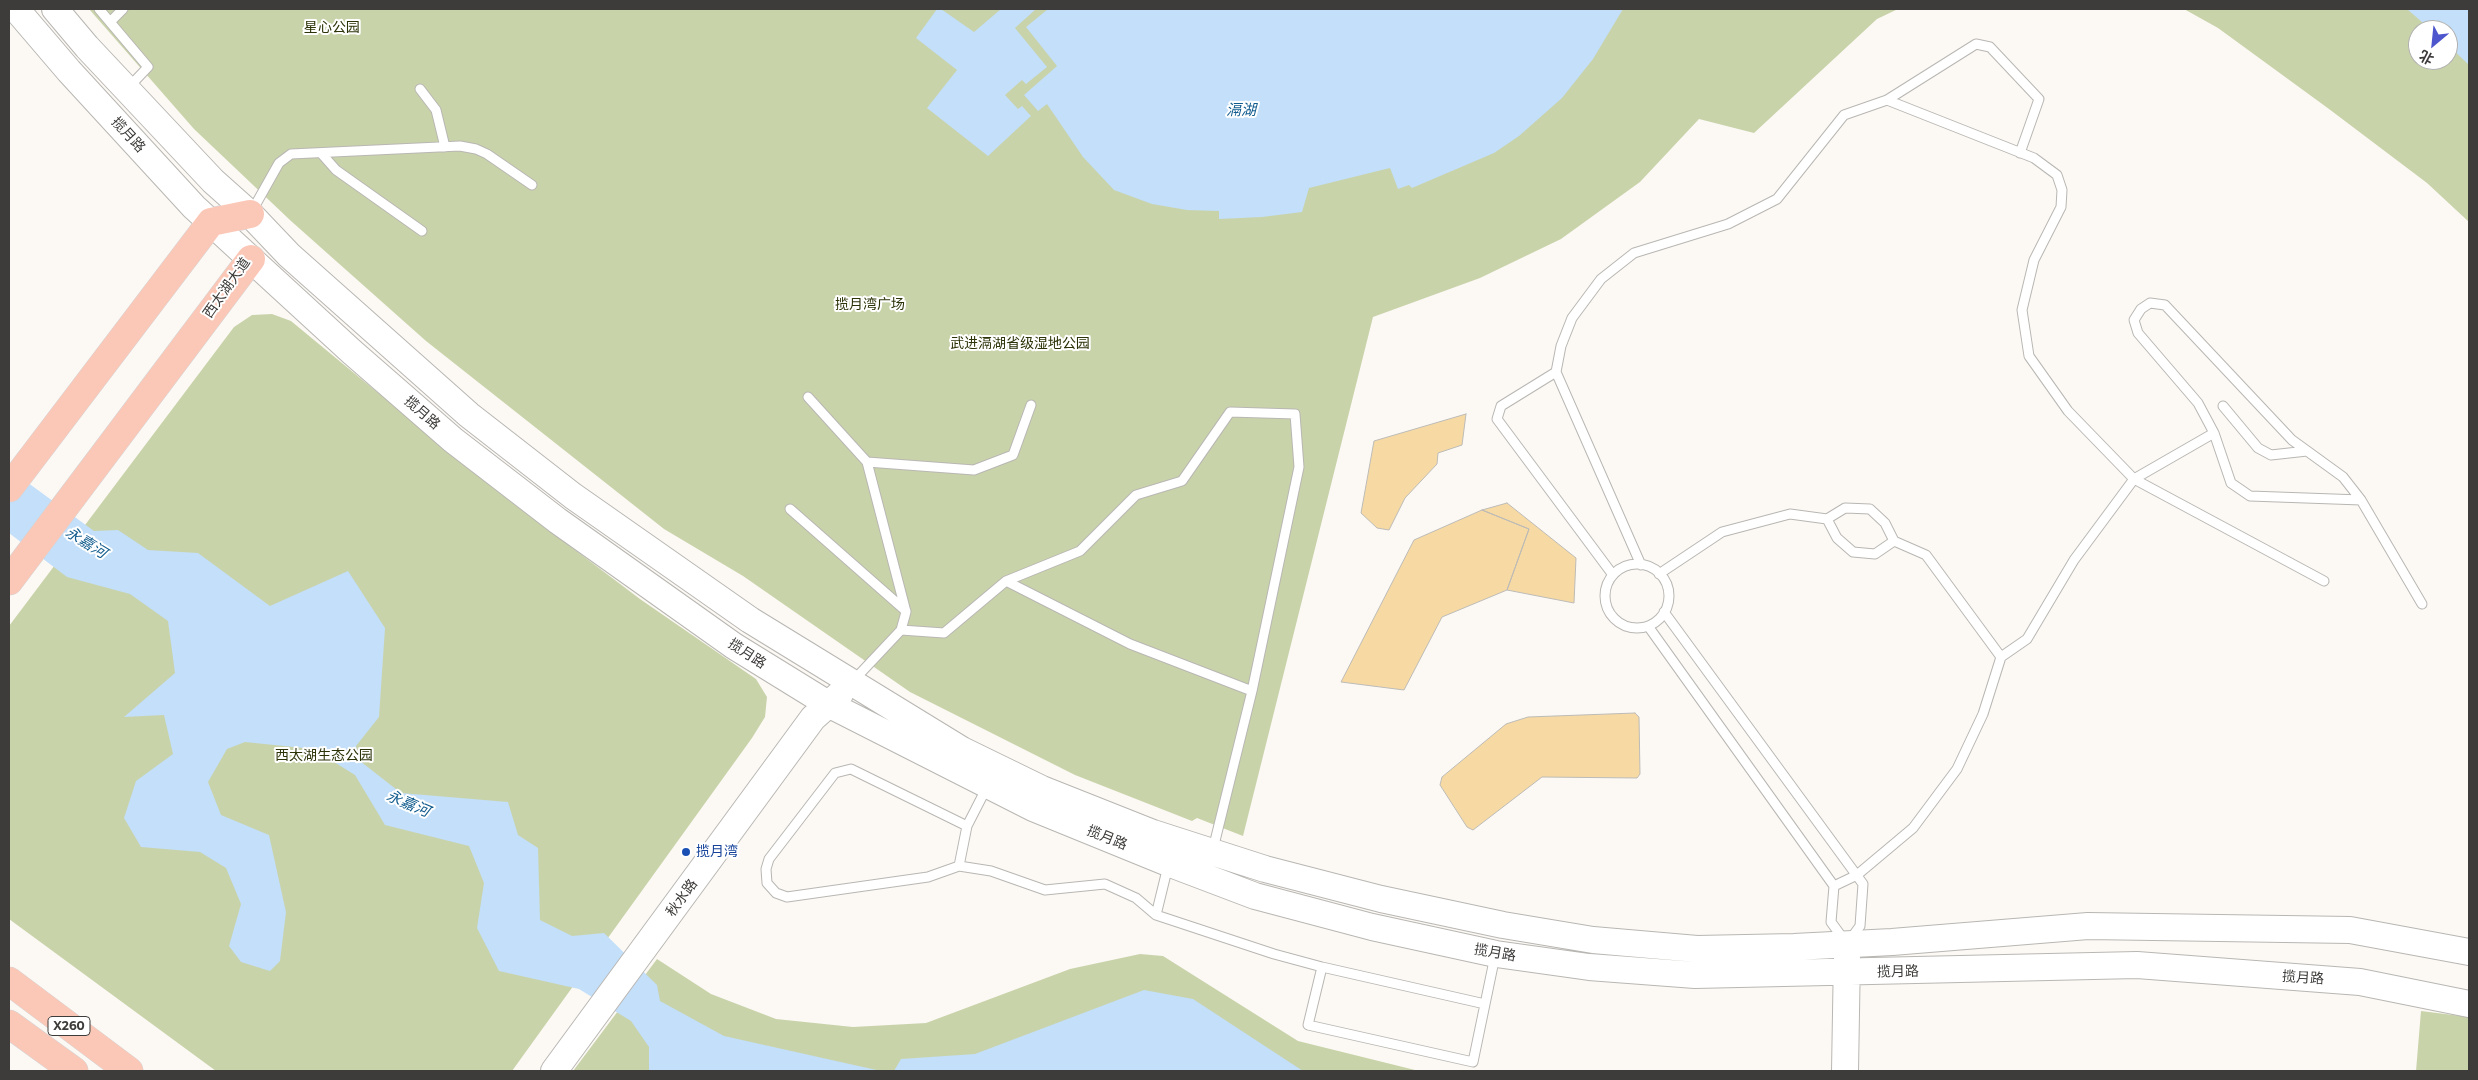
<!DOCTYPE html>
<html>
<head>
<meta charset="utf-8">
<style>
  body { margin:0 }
  #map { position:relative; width:2478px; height:1080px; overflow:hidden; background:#fcf9f5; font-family:Montserrat,"Noto Sans SC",sans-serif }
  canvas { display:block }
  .frame { position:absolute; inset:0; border:10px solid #3d3c3a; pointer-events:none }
  .north { position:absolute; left:2408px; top:20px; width:50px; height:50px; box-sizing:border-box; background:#fff; border:1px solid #b1b1b0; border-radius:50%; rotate:208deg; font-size:14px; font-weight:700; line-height:20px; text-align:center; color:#3d3c3a }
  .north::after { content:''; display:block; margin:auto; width:18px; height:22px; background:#4d56cc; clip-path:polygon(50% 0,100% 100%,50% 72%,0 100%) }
</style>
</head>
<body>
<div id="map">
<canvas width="2478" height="1080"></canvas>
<div class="frame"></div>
<div class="north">北</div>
</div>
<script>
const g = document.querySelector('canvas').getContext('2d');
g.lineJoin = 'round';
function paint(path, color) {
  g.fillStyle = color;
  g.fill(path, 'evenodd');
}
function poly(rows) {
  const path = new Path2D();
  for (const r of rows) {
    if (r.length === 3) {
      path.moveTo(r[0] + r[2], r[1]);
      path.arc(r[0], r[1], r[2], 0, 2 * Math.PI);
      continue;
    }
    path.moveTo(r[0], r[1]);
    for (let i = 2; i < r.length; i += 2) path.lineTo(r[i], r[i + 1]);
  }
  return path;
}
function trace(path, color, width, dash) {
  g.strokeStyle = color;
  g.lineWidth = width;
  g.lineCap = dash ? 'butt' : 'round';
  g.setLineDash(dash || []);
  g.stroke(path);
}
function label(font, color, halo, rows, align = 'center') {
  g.font = font + ' Montserrat,"Noto Sans SC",sans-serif';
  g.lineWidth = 4;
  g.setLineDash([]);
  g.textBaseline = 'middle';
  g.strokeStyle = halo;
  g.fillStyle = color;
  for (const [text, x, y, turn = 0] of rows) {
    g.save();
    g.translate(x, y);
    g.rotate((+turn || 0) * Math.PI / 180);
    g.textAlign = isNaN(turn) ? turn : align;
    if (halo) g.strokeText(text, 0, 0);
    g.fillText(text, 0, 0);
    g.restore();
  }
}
const green = poly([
  [89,9,1898,9,1877,19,1754,133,1699,119,1640,182,1561,239,1480,278,1373,317,1243,836,1197,818,1192,821,1075,775,910,692,743,576,664,529,426,341,291,221,194,129],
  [2184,9,2469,9,2469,222,2427,183,2329,109,2218,28],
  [2418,30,2448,30,2448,60,2418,60],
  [272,314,291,321,497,491,640,599,756,679,767,697,765,717,752,738,512,1071,216,1071,9,919,9,626,234,327,252,315],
  [1140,954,1163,956,1298,1041,1419,1071,573,1071,657,959,711,994,776,1019,853,1027,926,1023,1070,969],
  [2421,1011,2469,1017,2469,1071,2416,1071]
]);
const water = poly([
  [937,9,941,9,974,32,1001,9,1036,9,1015,28,1047,67,1026,84,1022,80,1005,95,1018,109,1022,106,1031,116,988,156,927,108,957,70,916,38],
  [1048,9,1623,9,1593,59,1562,98,1519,136,1494,153,1412,188,1409,185,1398,189,1390,168,1309,188,1302,212,1262,217,1219,219,1219,211,1187,210,1152,204,1114,190,1083,157,1047,104,1038,111,1024,95,1057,66,1026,27],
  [2407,9,2469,9,2469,65,2448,45,2448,30,2431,30],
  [9,469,94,531,118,530,148,550,198,553,270,606,348,571,385,628,379,717,356,746,360,761,401,793,508,802,518,835,538,848,540,920,572,936,604,933,657,985,660,1001,724,1036,881,1071,649,1071,649,1047,631,1021,579,989,499,971,477,928,484,883,469,846,385,825,355,775,313,749,245,742,227,749,208,782,221,815,269,835,286,912,280,961,270,971,241,962,229,946,241,904,226,868,200,852,141,847,124,818,136,781,173,754,164,715,124,717,175,673,168,621,130,594,67,577,9,533],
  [1144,990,1193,999,1303,1071,894,1071,901,1059,975,1054]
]);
const building = poly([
  [1466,414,1462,445,1438,453,1437,464,1405,498,1389,530,1377,528,1361,513,1374,441,1466,414],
  [1507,503,1576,558,1574,603,1507,590,1529,529,1482,510,1507,503],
  [1482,510,1529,529,1507,590,1442,617,1404,690,1341,682,1414,540,1482,510],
  [1635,713,1639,717,1640,774,1637,778,1542,777,1473,830,1467,827,1440,785,1442,777,1506,724,1528,717,1635,713]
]);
const lane = poly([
  [99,9,148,67,129,87],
  [110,22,123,9],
  [420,89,436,110,445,147],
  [1887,100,1976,44,1990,47,2039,99,2020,153],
  [321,153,336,170,422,231],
  [252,211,279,163,291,154,460,146,476,149,487,154,532,185],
  [1556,372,1501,406,1497,419,1613,575],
  [808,397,867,462,906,612,901,630],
  [2223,406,2258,448,2271,455,2307,451],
  [867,462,974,470,1013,455,1031,405],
  [2361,500,2250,496,2231,483,2214,433,2198,403,2138,333,2134,320,2141,309,2150,303,2165,305,2292,440,2343,477,2361,500,2422,604],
  [790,509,906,611],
  [1827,519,1837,538,1853,552,1875,554,1894,541],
  [1637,596,32],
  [1641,565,1556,372,1561,346,1572,318,1601,279,1634,253,1728,224,1777,199,1844,115,1887,100,2034,158,2057,175,2062,190,2061,207,2034,260,2022,310,2029,356,2068,411,2134,479,2324,581],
  [1659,574,1722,532,1790,514,1827,519,1845,508,1870,509,1885,523,1894,541,1926,555,2001,657],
  [1006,581,1130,644,1252,691],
  [1648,626,1834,886,1831,922,1847,944,1860,926,1863,884,1664,612],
  [853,681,901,630,944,633,1006,581,1080,551,1136,495,1182,481,1230,412,1295,414,1299,467,1252,691,1213,849],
  [967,826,851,769,835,773,769,859,766,869,767,883,776,893,787,897,928,877,959,866,991,871,1045,890,1105,884,1136,898,1156,915],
  [959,866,967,826,987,787],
  [1168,866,1156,915,1274,954,1322,967,1485,1004],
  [1834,886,1857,875,1913,828,1957,769,1983,714,2001,657,2027,639,2074,560,2134,479,2214,433],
  [1322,967,1308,1025,1473,1062,1495,956]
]);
const secondary = poly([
  [16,9,69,71,194,207,352,352,453,440,558,521,734,646,828,704,1033,808,1168,863,1255,896,1372,927,1496,954,1589,967,1695,975,2137,965,2360,982,2469,1004],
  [55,9,87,47,213,181,250,214,289,255,469,415,573,496,750,620,962,750,1042,789,1153,833,1265,869,1381,899,1503,925,1593,940,1697,949,1794,947,1892,942,2088,926,2350,930,2469,952],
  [554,1071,813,718,840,694],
  [1845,1071,1847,955]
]);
const primary = poly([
  [9,488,211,222,250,214],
  [9,581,251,259],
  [9,981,129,1071],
  [9,1024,74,1071]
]);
const markers = [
  [686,852,5,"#1a4fb4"]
];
const shields = [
  [69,1026,42]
];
const shieldNames = [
  ["X260",69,1026]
];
const parkNames = [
  ["星心公园",332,28],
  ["揽月湾广场",870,305],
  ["武进滆湖省级湿地公园",1020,344],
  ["西太湖生态公园",324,756]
];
const streetNames = [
  ["揽月路",128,135,47],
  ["西太湖大道",227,288,-55],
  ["揽月路",422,413,41],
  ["揽月路",747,654,33],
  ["揽月路",1107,838,22],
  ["秋水路",682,898,-54],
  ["揽月路",1495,953,10],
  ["揽月路",1898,972,-1],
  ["揽月路",2303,978,4]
];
const transitNames = [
  ["揽月湾",696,852]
];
const waterNames = [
  ["滆湖",1241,111],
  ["永嘉河",86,543,32],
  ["永嘉河",408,804,23]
];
paint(green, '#c9d3aa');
paint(water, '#c3dff9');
paint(building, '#f7daa3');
trace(building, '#bdbbb7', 1);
trace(lane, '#b9b7b3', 11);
trace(secondary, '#b9b7b3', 28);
trace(primary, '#d4d4d4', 29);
trace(lane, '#fff', 9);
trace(secondary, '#fff', 26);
trace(primary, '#fbc8b8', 28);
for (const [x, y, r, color] of markers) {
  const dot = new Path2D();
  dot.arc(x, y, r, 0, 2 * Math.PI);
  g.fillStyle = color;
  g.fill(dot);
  trace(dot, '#fff', 2);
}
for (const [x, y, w] of shields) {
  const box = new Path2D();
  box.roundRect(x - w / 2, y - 9.5, w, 19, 4);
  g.fillStyle = '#fff';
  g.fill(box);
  trace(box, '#3d3c3a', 1);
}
label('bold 12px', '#3d3c3a', null, shieldNames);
label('14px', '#2b3307', '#fff', parkNames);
label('14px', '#3d3c3a', '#fff', streetNames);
label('14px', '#164399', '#fff', transitNames, 'left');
label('italic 15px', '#115c8e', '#fff', waterNames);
</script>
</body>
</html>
